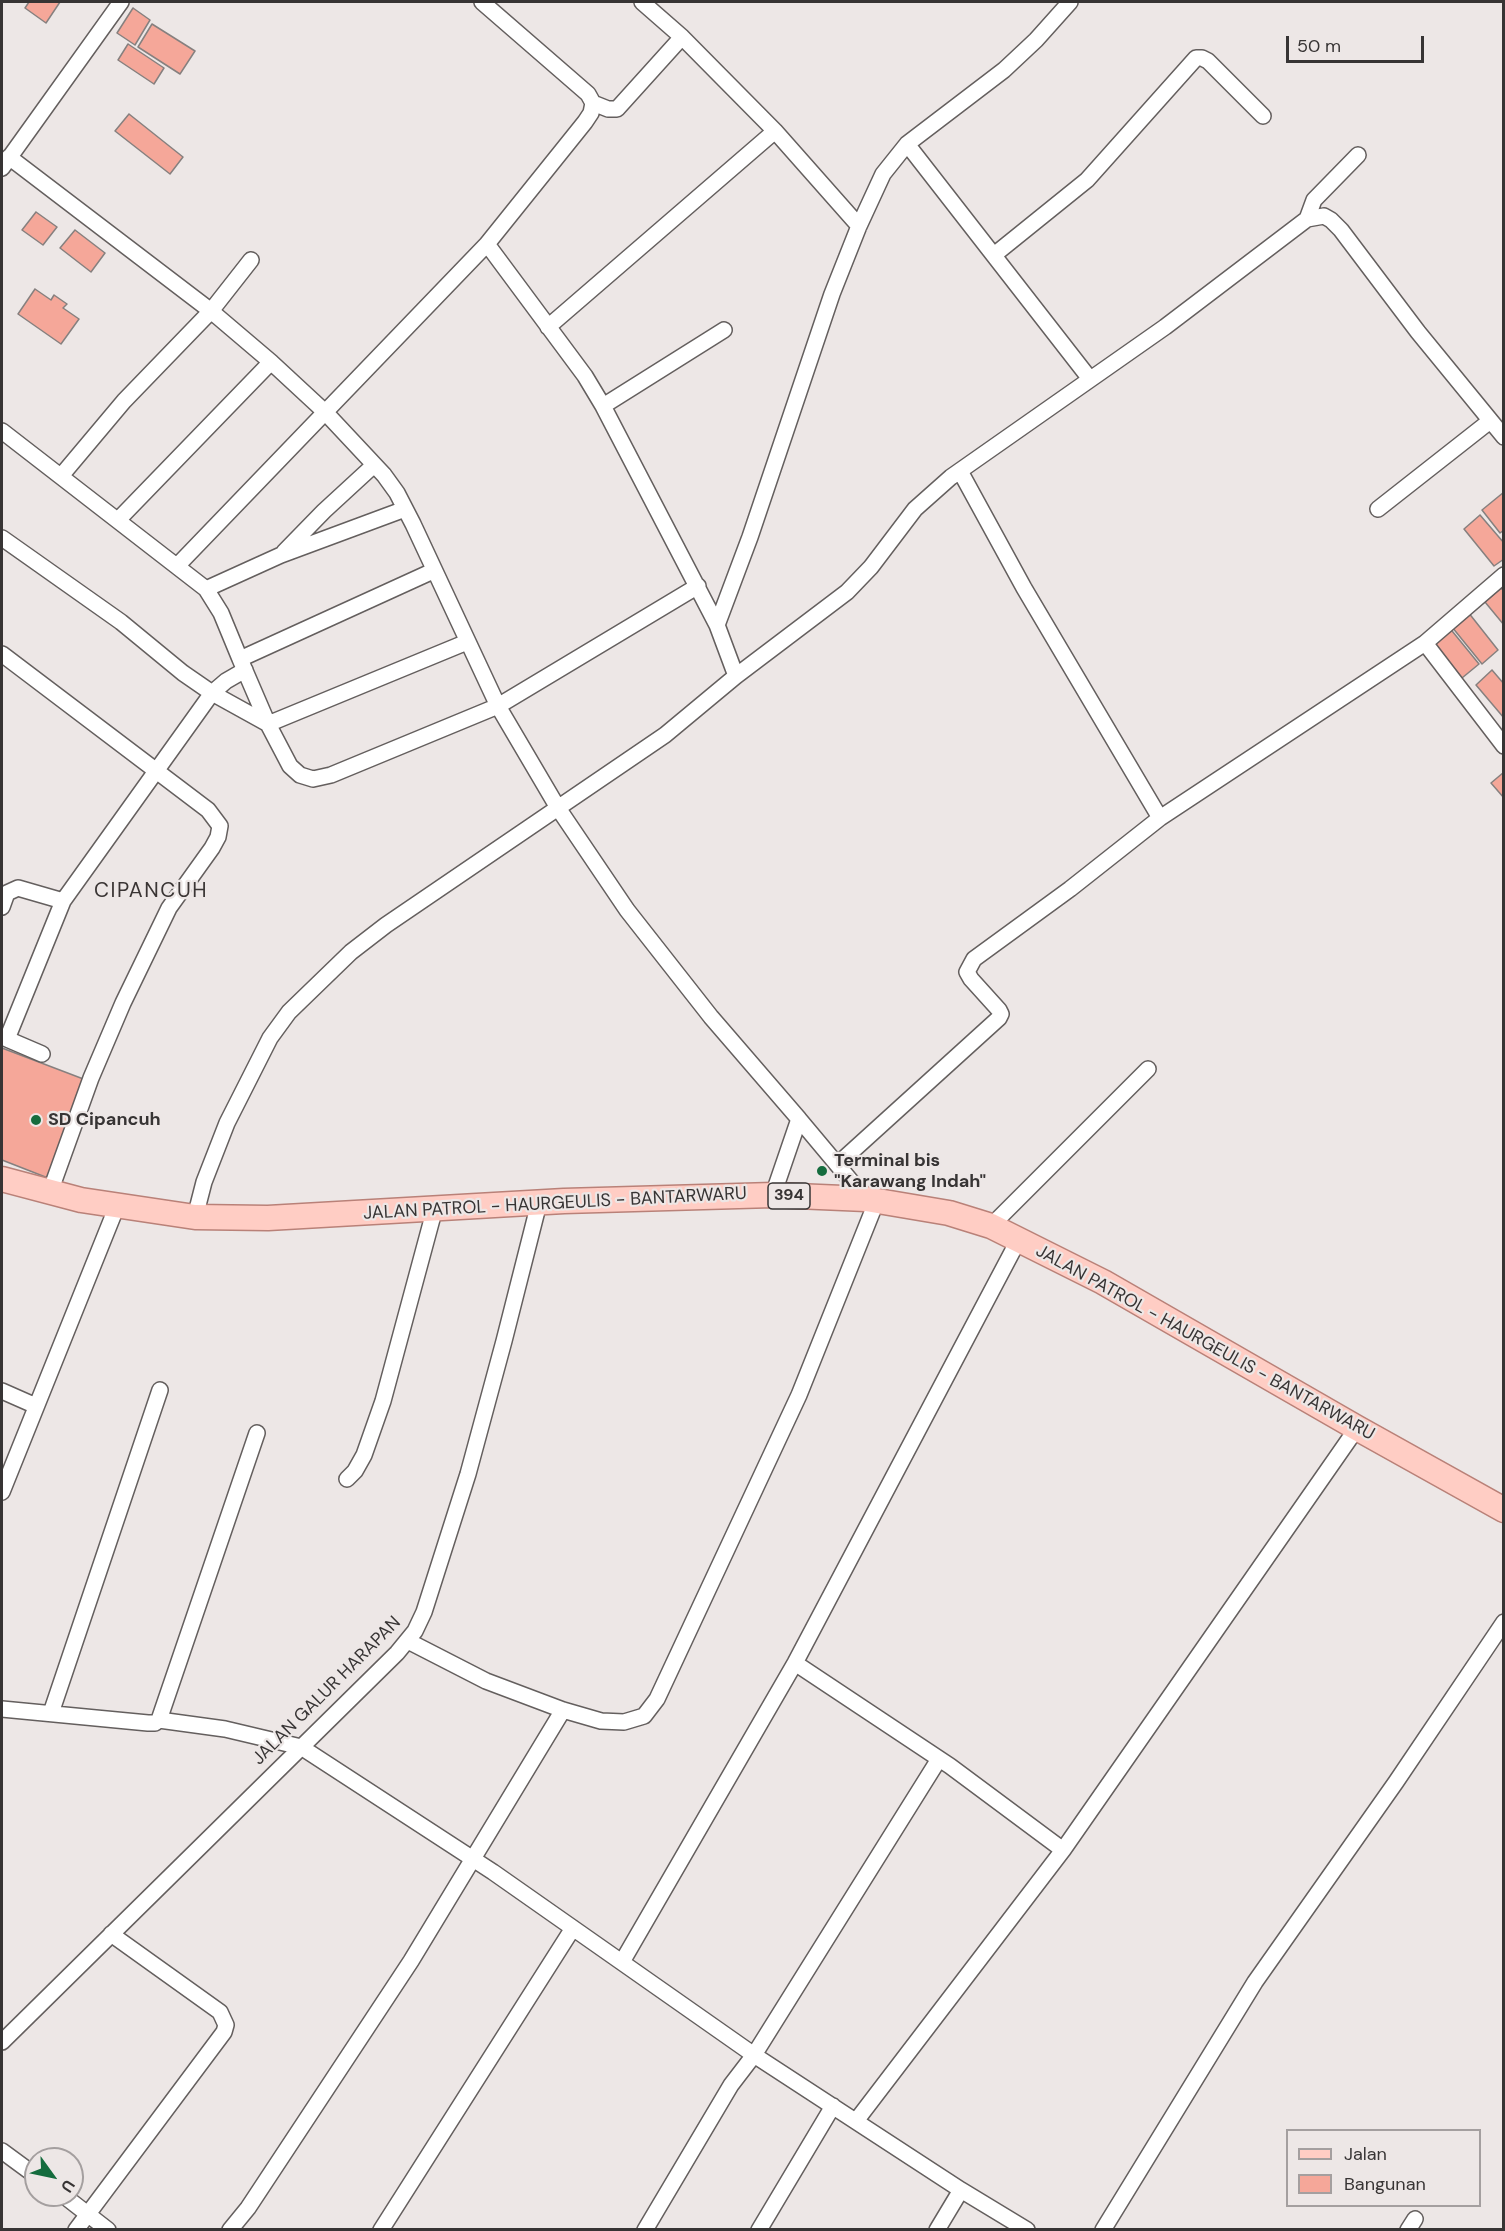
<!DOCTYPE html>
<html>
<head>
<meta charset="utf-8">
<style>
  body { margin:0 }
  #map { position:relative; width:1505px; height:2231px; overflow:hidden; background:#ede7e6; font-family:"DM Sans",sans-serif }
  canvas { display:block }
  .frame { position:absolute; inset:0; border:3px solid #373434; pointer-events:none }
  .legend { position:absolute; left:1286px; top:2129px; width:195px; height:78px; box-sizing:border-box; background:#ede7e6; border:2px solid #a49f9f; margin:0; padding:8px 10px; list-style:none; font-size:18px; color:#373434 }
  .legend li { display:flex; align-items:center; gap:12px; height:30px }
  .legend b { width:30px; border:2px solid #a49f9f }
  .north { position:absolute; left:24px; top:2147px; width:60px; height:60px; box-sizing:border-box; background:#ede7e6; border:2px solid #a49f9f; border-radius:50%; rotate:123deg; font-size:16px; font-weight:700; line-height:24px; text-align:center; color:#373434 }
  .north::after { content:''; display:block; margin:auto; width:21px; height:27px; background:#156c3e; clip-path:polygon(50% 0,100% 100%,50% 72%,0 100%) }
  .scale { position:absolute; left:1286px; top:36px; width:138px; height:27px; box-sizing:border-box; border:3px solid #373434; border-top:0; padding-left:8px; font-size:18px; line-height:21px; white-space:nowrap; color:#373434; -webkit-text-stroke:4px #ede7e6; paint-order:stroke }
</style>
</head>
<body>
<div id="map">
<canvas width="1505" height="2231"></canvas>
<div class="frame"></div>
<ul class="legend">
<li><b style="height:8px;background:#ffcdc4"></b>Jalan</li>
<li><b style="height:16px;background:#f5a799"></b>Bangunan</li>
</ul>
<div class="north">U</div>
<div class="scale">50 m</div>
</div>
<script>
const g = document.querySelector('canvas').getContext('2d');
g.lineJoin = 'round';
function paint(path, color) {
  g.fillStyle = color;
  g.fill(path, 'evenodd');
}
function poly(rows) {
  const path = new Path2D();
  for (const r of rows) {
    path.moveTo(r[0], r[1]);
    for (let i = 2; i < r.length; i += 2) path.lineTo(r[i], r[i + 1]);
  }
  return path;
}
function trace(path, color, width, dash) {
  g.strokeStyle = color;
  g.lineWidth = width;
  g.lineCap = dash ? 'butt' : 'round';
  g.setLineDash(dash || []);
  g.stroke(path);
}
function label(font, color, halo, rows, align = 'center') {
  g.font = font + ' "DM Sans",sans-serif';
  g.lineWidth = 4.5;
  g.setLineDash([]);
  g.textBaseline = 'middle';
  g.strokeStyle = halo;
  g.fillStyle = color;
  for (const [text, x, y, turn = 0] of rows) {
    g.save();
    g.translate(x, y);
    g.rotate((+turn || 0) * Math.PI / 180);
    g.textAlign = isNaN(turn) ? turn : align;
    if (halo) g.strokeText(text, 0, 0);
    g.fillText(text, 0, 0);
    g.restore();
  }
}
const building = poly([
  [29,2,60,2,46,23,25,8,29,2],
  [133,8,150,20,135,45,117,33,133,8],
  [152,24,195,51,180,74,138,47,152,24],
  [128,44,164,68,154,84,118,60,128,44],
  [129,114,183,157,170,174,115,131,129,114],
  [36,212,57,227,43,245,22,230,36,212],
  [75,230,105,253,91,272,60,248,75,230],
  [35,289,51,300,54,295,67,304,63,308,79,319,61,344,18,314,35,289],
  [1504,492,1504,530,1500,533,1482,510,1504,492],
  [1480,515,1504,543,1504,559,1494,566,1464,529,1480,515],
  [1501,588,1504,591,1504,625,1485,602,1501,588],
  [1468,612,1498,650,1482,664,1452,627,1468,612],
  [1448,626,1479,664,1462,678,1432,641,1448,626],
  [1492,670,1504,684,1504,718,1476,685,1492,670],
  [1504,772,1504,798,1491,783,1504,772],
  [2,1048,86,1080,48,1178,2,1160,2,1048]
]);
const street = poly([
  [642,2,682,37,775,131,859,226],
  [593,103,608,109,617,109,682,37],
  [907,144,1090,379],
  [9,157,211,311,271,362,325,412,384,475,397,493,413,524,498,706,558,808,627,910,711,1017,799,1119],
  [2,168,121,2],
  [1307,219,1314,200,1358,155],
  [487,244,585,376,603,406,717,625,736,676],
  [994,255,1087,180,1196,58,1202,58,1208,61,1263,116],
  [548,327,775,131],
  [603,406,724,330],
  [2,431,206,589,221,613,240,659,433,571],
  [61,476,124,401,211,311,251,260],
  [1378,509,1490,421],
  [118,520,271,362],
  [2,538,121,622,183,673,212,693,268,724,467,642],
  [284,552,324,511,374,465],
  [177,566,487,244,585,122,591,113,593,103,588,94,482,2],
  [1504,575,1425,643,1504,746],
  [206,589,281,555,405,509],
  [717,625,750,537,832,294,859,226,883,174,907,144,1004,70,1036,40,1070,2],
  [2,654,208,810,220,826,218,837,212,848,169,908,123,1003,91,1078,50,1192],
  [240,659,268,724,290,766,300,775,313,779,331,775,498,706,698,586],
  [1160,818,1425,643],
  [2,907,7,893,18,888,63,901,212,693,226,681,245,670],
  [2,1037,7,1039,63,901],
  [7,1039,42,1054],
  [838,1164,999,1018,1001,1014,999,1010,971,979,967,972,974,959,1070,889,1160,818,1024,588,960,471],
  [773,1195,799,1119,866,1199],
  [195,1217,204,1182,227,1123,270,1038,289,1012,351,952,386,925,665,735,736,676,847,592,871,567,915,509,951,477,1165,327,1307,219,1324,216,1331,220,1341,230,1418,332,1504,437],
  [991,1226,1148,1069],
  [2,1391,36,1406],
  [347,1479,355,1471,364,1455,383,1401,435,1208],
  [2,1492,117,1206],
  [408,1641,486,1681,563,1710,601,1721,624,1722,644,1716,657,1699,799,1395,877,1200],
  [795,1663,950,1766,1063,1850],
  [2,1709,148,1723,155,1723,159,1720,257,1433],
  [51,1713,160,1390],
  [159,1720,225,1729,301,1747,493,1872,754,2055,939,1759],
  [622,1962,795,1663,1019,1239],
  [2,2042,397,1653,415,1631,424,1612,468,1474,504,1341,539,1203],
  [856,2121,1063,1850,1357,1428],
  [2,2151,36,2176],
  [63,2195,108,2230],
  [76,2230,224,2032,226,2025,220,2012,111,1934],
  [230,2230,248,2208,411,1961,563,1710],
  [381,2230,573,1928],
  [645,2230,731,2085,754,2055,961,2190,1027,2230],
  [759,2230,833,2106],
  [937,2230,961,2190],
  [1103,2230,1255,1982,1396,1782,1504,1622],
  [1408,2230,1415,2219]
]);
const primary = poly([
  [2,1179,81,1200,195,1217,268,1218,564,1201,773,1195,866,1199,949,1213,991,1226,1103,1282,1357,1428,1504,1510]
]);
const markers = [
  [36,1120,6,"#156c3e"],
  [822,1171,6,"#156c3e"]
];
const shields = [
  [789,1196,42]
];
const shieldNames = [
  ["394",789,1196]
];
const poiNames = [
  ["SD Cipancuh",48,1120],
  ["Terminal bis",834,1161],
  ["\"Karawang Indah\"",834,1182]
];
const streetNames = [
  ["JALAN PATROL - HAURGEULIS - BANTARWARU",555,1204,-3],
  ["JALAN PATROL - HAURGEULIS - BANTARWARU",1205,1343,29],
  ["JALAN GALUR HARAPAN",327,1691,-45]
];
const quarterNames = [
  ["CIPANCUH",151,891]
];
paint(building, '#f5a799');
trace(building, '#86807f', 1.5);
trace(street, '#645f5e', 18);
trace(primary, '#b98178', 27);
trace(street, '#fff', 15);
trace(primary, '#ffcdc4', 24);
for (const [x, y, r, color] of markers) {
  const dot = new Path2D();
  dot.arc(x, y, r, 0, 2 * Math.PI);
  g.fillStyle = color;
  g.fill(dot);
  trace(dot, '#ede7e6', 2);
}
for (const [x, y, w] of shields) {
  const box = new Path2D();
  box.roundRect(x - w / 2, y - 13, w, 26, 4.5);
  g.fillStyle = '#ede7e6';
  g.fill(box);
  trace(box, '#373434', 1.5);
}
label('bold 16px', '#373434', null, shieldNames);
label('bold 18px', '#373434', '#ede7e6', poiNames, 'left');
label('18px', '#373434', '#ede7e6', streetNames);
g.letterSpacing = '1.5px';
label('21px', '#3a3534', '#ede7e6', quarterNames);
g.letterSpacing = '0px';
</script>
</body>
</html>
